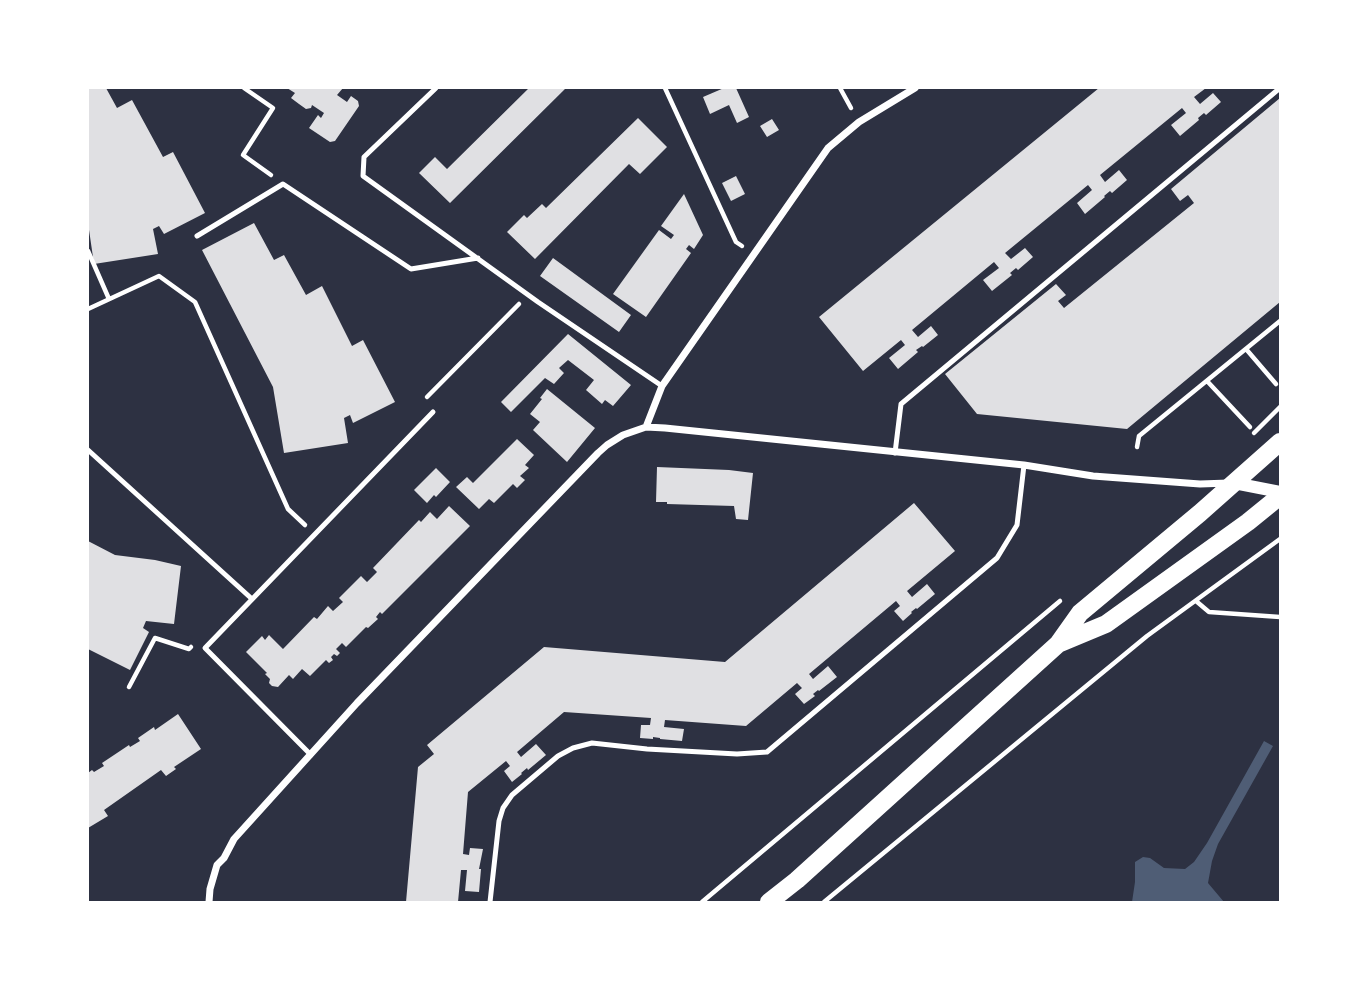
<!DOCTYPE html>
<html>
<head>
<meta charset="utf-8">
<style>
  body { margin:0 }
  #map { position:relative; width:1368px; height:990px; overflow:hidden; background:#2d3142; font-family:Bitter,serif }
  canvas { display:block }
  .frame { position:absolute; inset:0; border:89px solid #fff; pointer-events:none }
</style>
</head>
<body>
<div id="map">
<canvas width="1368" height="990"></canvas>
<div class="frame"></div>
</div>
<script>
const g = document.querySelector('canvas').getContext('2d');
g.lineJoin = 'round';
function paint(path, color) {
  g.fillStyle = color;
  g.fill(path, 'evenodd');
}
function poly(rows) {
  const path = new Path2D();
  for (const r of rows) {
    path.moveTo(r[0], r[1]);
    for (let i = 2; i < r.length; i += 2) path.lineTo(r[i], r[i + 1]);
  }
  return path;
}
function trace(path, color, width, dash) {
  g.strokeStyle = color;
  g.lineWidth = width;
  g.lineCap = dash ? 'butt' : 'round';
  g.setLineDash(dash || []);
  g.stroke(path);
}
const water = poly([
  [1264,741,1273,746,1218,844,1212,861,1208,883,1224,902,1132,902,1135,882,1135,862,1143,857,1150,858,1164,868,1185,869,1194,862,1207,843]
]);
const building = poly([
  [88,88,106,88,117,108,132,100,163,157,173,152,205,213,164,234,159,226,153,229,158,254,94,264,88,223],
  [287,88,343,88,337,95,347,102,351,96,358,101,359,106,335,141,330,142,309,128,318,115,321,118,324,113,312,105,311,108,306,109,299,104,291,98,295,93],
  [529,88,566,88,450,203,419,173,435,157,447,169],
  [724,88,736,88,749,117,737,123,729,105,710,114,703,97],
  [1099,88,1206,88,1194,97,1200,104,1213,93,1221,102,1206,115,1204,113,1198,118,1199,120,1180,136,1171,125,1186,113,1182,108,1100,175,1105,182,1119,170,1127,180,1112,193,1110,191,1104,196,1105,197,1085,214,1077,203,1092,190,1088,185,1005,253,1011,259,1025,248,1033,257,1018,270,1016,268,1010,273,1012,275,992,291,983,280,999,268,994,262,912,330,918,337,931,326,938,335,923,347,922,346,916,350,918,352,898,369,889,358,905,345,901,340,863,371,819,317],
  [1280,98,1280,302,1127,429,977,414,945,374,1056,284,1066,295,1058,301,1064,308,1194,203,1188,195,1180,201,1171,189],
  [638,118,667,147,640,174,629,164,535,259,507,232,524,215,527,218,542,204,546,208],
  [772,119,779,130,767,137,760,126],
  [736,176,745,194,731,201,722,183],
  [684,194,703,235,694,249,689,245,686,249,691,253,646,317,613,294,659,230,671,239,674,235,661,226],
  [254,223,274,260,284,255,306,295,322,286,352,346,363,340,395,402,353,423,350,415,344,418,348,443,284,453,273,387,202,250],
  [553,258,631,315,619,332,540,276],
  [568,334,631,385,613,406,605,400,602,404,586,390,594,380,568,360,559,368,564,373,554,384,545,378,511,412,501,402],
  [547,389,595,428,567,462,533,430,540,422,530,414,542,399,540,398],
  [517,439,534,455,525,465,529,468,520,476,525,480,517,488,513,484,494,503,489,499,479,509,456,487,467,477,473,483],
  [657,467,729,470,753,473,748,520,736,519,734,506,667,504,667,502,656,502],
  [436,468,450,482,436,497,434,495,427,503,414,490],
  [914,503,955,551,907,591,912,597,927,584,935,594,917,609,916,608,911,612,912,613,903,621,894,611,900,606,896,601,809,674,813,679,828,666,837,677,819,691,818,690,813,694,815,696,804,704,795,694,802,688,797,683,746,726,665,720,664,727,684,729,682,741,660,739,660,738,653,737,653,739,640,738,641,725,650,725,651,718,564,712,517,752,521,757,536,744,546,755,528,770,527,768,521,773,522,774,512,782,504,771,510,766,506,761,468,792,463,854,469,855,470,848,483,849,479,869,481,869,479,892,465,891,467,870,461,870,458,902,406,902,418,767,434,754,427,745,544,647,725,662],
  [449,506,470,526,382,614,380,612,376,617,378,619,368,628,366,627,346,647,342,643,336,649,340,653,337,656,334,654,331,657,333,660,329,663,326,660,310,676,302,669,293,679,289,675,278,687,272,686,269,683,270,679,265,674,267,673,246,652,262,636,265,640,269,635,283,649,314,617,317,619,328,606,333,611,343,602,339,598,361,576,367,582,377,572,373,568,419,520,421,522,430,512,437,519],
  [88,541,115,555,155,560,181,566,174,624,146,621,143,628,149,632,130,670,88,649],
  [178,714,201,749,174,767,176,769,166,776,161,770,104,810,108,816,88,828,88,773,92,770,94,772,104,766,102,763,129,745,130,747,140,741,138,738,154,727,155,730]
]);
const path = poly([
  [244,88,273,108,243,155,271,175],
  [665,88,736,242,742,246],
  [840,88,851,108],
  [88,251,109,299],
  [88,309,159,276,195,302,288,509,305,525],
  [1246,349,1276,384],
  [1207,381,1250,427],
  [427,397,519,304],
  [1254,433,1280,407],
  [1137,447,1139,436,1280,321],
  [1196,601,1209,612,1280,617],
  [129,687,155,638,189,649,191,647],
  [702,902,1060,601],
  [824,902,1147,636,1280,539]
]);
const service = poly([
  [436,88,364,157,363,176,538,302,662,386],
  [197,236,283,184,411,269,478,258],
  [88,450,252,599],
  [895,453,901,404,1280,88],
  [311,755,205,648,433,412],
  [490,902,499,821,503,808,512,795,558,756,573,748,592,743,647,749,737,754,767,752,997,558,1017,525,1024,465]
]);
const minor = poly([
  [646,427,662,386,828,148,859,122,915,88],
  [209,902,210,889,217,865,224,858,234,839,357,703,598,453,607,445,623,435,646,427,665,428,1024,465,1093,476,1200,484,1229,483]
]);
const tertiary = poly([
  [1234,483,1280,492]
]);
const primary = poly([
  [1058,644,1106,624,1248,522,1280,496],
  [769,902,797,880,1058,644,1080,613,1200,513,1280,442]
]);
paint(water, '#4f5d75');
paint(building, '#e0e0e3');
trace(path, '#fff', 4.5);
trace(service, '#fff', 5);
trace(minor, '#fff', 7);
trace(tertiary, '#fff', 12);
trace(primary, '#fff', 18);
</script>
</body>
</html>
